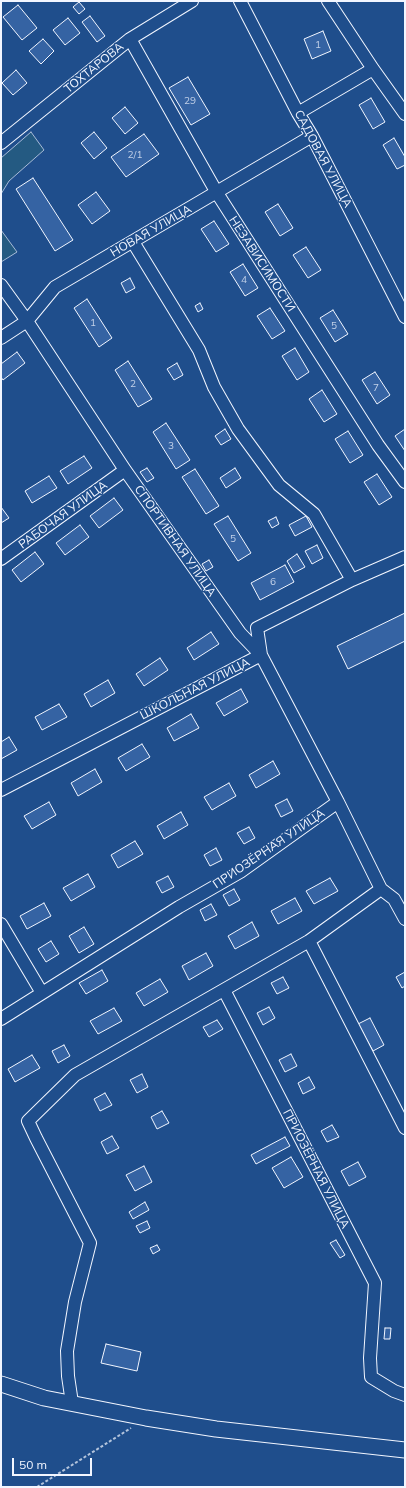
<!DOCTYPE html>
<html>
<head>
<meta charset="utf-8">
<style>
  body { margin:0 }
  #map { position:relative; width:406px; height:1488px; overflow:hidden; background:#1f4e8c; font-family:Mulish,sans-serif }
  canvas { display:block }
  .frame { position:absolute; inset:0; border:2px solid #f2f6ff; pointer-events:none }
  .scale { position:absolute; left:12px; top:1458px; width:80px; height:18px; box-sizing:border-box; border:2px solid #f2f6ff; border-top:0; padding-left:5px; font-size:12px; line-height:14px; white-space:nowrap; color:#f2f6ff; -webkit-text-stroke:3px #1f4e8c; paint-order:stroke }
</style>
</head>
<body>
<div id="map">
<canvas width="406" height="1488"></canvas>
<div class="frame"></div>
<div class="scale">50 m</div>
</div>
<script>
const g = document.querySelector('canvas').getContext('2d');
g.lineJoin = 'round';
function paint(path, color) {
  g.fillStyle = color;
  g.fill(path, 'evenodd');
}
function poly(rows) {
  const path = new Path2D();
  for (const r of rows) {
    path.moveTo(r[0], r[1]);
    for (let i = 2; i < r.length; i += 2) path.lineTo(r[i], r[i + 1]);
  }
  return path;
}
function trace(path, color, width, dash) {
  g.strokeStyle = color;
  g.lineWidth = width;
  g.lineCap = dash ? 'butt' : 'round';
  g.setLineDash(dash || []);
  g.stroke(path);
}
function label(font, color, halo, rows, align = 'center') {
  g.font = font + ' Mulish,sans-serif';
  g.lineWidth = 3;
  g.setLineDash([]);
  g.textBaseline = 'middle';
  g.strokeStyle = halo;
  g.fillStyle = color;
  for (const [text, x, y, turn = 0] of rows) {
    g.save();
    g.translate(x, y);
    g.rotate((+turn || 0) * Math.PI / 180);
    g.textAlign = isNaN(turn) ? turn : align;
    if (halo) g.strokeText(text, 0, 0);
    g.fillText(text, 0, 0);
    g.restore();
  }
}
const green = poly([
  [31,132,44,150,9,181,1,194,1,158,31,132],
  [1,230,17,252,1,262,1,230]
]);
const building = poly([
  [79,2,85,9,79,14,73,7,79,2],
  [18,5,37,28,22,40,3,17,18,5],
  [90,16,105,36,97,42,82,22,90,16],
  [68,18,80,33,65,45,53,30,68,18],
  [323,31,331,51,312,59,304,39,323,31],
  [43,39,54,51,41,64,29,51,43,39],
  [16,70,27,83,13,95,2,83,16,70],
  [188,77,210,114,191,125,169,88,188,77],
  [371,98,385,122,373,129,359,105,371,98],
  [125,107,138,123,125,134,112,118,125,107],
  [94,132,107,148,94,159,81,143,94,132],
  [144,134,159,154,126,177,111,157,144,134],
  [394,138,405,157,405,165,397,169,383,145,394,138],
  [33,178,73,240,55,251,16,189,33,178],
  [96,192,110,211,92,224,78,205,96,192],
  [278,204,293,228,280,236,265,212,278,204],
  [214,221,229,244,216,252,201,229,214,221],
  [306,247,321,270,308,278,293,255,306,247],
  [243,264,258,288,245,296,230,272,243,264],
  [130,278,135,288,126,293,121,283,130,278],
  [87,299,112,338,99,347,74,308,87,299],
  [200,303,203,309,198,312,195,306,200,303],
  [270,308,285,331,272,339,257,316,270,308],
  [333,310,348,334,335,342,320,318,333,310],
  [295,348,309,372,297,380,282,356,295,348],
  [17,352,25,363,3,380,1,377,1,364,17,352],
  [128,361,152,399,138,407,115,370,128,361],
  [177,363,183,375,174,380,167,369,177,363],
  [375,372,390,395,377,404,362,380,375,372],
  [322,390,337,414,324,422,309,399,322,390],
  [166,423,190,460,176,469,153,432,166,423],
  [225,429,231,439,221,445,215,436,225,429],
  [405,429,405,451,395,436,405,429],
  [348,431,363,455,350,463,335,439,348,431],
  [84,456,92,468,68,484,60,471,84,456],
  [147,468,154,478,147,482,140,472,147,468],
  [235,468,241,478,226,488,220,478,235,468],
  [195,469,219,506,206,514,182,477,195,469],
  [377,474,392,497,379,505,364,482,377,474],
  [49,476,57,488,32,503,25,491,49,476],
  [114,498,123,510,99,528,90,516,114,498],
  [1,507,9,518,1,523,1,507],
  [228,516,251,553,238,561,214,524,228,516],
  [306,516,312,527,295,536,289,525,306,516],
  [276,517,279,524,272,528,268,521,276,517],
  [80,525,89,537,65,555,56,543,80,525],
  [317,545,323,558,312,564,305,551,317,545],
  [35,552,44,564,21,582,12,570,35,552],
  [297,554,305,567,294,573,287,561,297,554],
  [209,560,213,567,206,571,202,564,209,560],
  [285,565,294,582,260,600,251,583,285,565],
  [405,613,405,641,348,669,337,646,405,613],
  [211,632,219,644,194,660,187,648,211,632],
  [160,658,168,670,144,686,136,674,160,658],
  [108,680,115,693,91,707,84,694,108,680],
  [241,689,248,702,224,716,216,703,241,689],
  [59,704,67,717,42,730,35,717,59,704],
  [191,714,199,728,174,741,167,728,191,714],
  [9,737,17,750,1,759,1,742,9,737],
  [142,744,150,757,126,771,118,758,142,744],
  [273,761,280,774,256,788,249,775,273,761],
  [95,769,102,782,78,796,71,783,95,769],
  [229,783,236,796,212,810,204,797,229,783],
  [287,799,293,811,281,817,275,805,287,799],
  [49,802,56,815,32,829,24,816,49,802],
  [181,812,188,825,164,839,157,826,181,812],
  [249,827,255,838,244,844,237,833,249,827],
  [135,841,143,854,118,868,111,855,135,841],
  [216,848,222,860,210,866,204,855,216,848],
  [88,874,95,887,71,901,63,888,88,874],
  [168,876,174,887,162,893,156,882,168,876],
  [330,878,338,891,314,904,306,891,330,878],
  [234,889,240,900,229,906,223,895,234,889],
  [295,898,302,911,278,924,271,911,295,898],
  [44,903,51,916,27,929,20,916,44,903],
  [211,904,217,915,205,921,200,910,211,904],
  [252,922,259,936,235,949,228,936,252,922],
  [84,927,94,944,79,953,69,936,84,927],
  [51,941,59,954,46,962,38,949,51,941],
  [206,953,213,966,189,980,182,966,206,953],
  [102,970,108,981,86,994,79,983,102,970],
  [405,972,405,986,402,988,396,977,405,972],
  [283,977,289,988,277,994,271,983,283,977],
  [160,979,168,992,144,1006,136,993,160,979],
  [269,1007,275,1018,263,1025,257,1013,269,1007],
  [114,1008,122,1021,98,1034,90,1021,114,1008],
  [370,1018,384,1045,373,1051,358,1024,370,1018],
  [217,1020,223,1029,209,1037,203,1027,217,1020],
  [64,1045,70,1056,58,1063,52,1051,64,1045],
  [291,1054,297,1066,285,1072,279,1060,291,1054],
  [32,1055,40,1068,15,1082,8,1069,32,1055],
  [142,1074,148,1087,137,1093,130,1080,142,1074],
  [309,1077,315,1088,303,1094,298,1083,309,1077],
  [105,1093,112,1105,100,1111,94,1099,105,1093],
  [162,1111,169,1123,157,1129,151,1117,162,1111],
  [332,1125,339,1137,327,1142,321,1131,332,1125],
  [112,1136,119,1148,107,1154,101,1142,112,1136],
  [285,1137,290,1146,256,1164,251,1155,285,1137],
  [291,1157,303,1177,284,1188,272,1168,291,1157],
  [358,1162,366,1177,349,1186,341,1171,358,1162],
  [144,1166,152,1182,135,1191,126,1175,144,1166],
  [145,1202,149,1210,133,1219,129,1212,145,1202],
  [147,1221,150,1228,140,1233,136,1226,147,1221],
  [336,1240,345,1255,340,1258,330,1243,336,1240],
  [157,1245,160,1250,153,1254,150,1248,157,1245],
  [385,1328,391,1328,390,1339,384,1339,385,1328],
  [106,1344,141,1352,137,1371,101,1363,106,1344]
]);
const path = poly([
  [37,1487,131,1428]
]);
const minor = poly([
  [240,1,298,113,312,136,405,317],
  [328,1,373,69,405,114],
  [130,39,217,193,378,445,405,482],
  [298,113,373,69],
  [1,143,130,39,192,1],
  [133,242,199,350,214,387,238,429,279,485,314,514,352,580],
  [1,285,27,321,125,470,240,633,261,655,338,802,381,889,309,941,75,1075,28,1121,36,1138,90,1243,75,1302,67,1351,68,1376,72,1403],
  [1,338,27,321,55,287,312,136],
  [1,559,125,470],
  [1,790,261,655,257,628,352,580,405,557],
  [381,889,394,899,405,919],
  [1,924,42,993],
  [309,941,405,1128],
  [224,990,375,1283,370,1358,371,1377,394,1391,405,1395],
  [1,1019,179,907,240,872,338,802]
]);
const major = poly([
  [1,1384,44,1398,146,1418,216,1429,405,1450]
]);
const numberNames = [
  ["1",318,45],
  ["29",190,101],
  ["2/1",135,155],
  ["4",244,280],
  ["1",93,323],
  ["5",334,326],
  ["2",133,384],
  ["7",376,388],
  ["3",171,446],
  ["5",233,539],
  ["6",273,582]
];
const streetNames = [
  ["ТОХТАРОВА",94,68,-39],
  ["САДОВАЯ УЛИЦА",323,159,62],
  ["НОВАЯ УЛИЦА",151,231,-30],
  ["НЕЗАВИСИМОСТИ",262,264,57],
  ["РАБОЧАЯ УЛИЦА",63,515,-36],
  ["СПОРТИВНАЯ УЛИЦА",175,541,55],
  ["ШКОЛЬНАЯ УЛИЦА",195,689,-27],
  ["ПРИОЗЁРНАЯ УЛИЦА",269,849,-34],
  ["ПРИОЗЁРНАЯ УЛИЦА",316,1169,63]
];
paint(green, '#245a82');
trace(green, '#a8bbd7', 1);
paint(building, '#3563a3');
trace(building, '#f2f6ff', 1);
trace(minor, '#f2f6ff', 14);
trace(major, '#f2f6ff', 17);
trace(path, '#b3c4dc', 2, [3, 2]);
trace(minor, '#1f4e8c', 12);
trace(major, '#1f4e8c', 15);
label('10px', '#c3d1e8', null, numberNames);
label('12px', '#f2f6ff', '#1f4e8c', streetNames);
</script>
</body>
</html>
